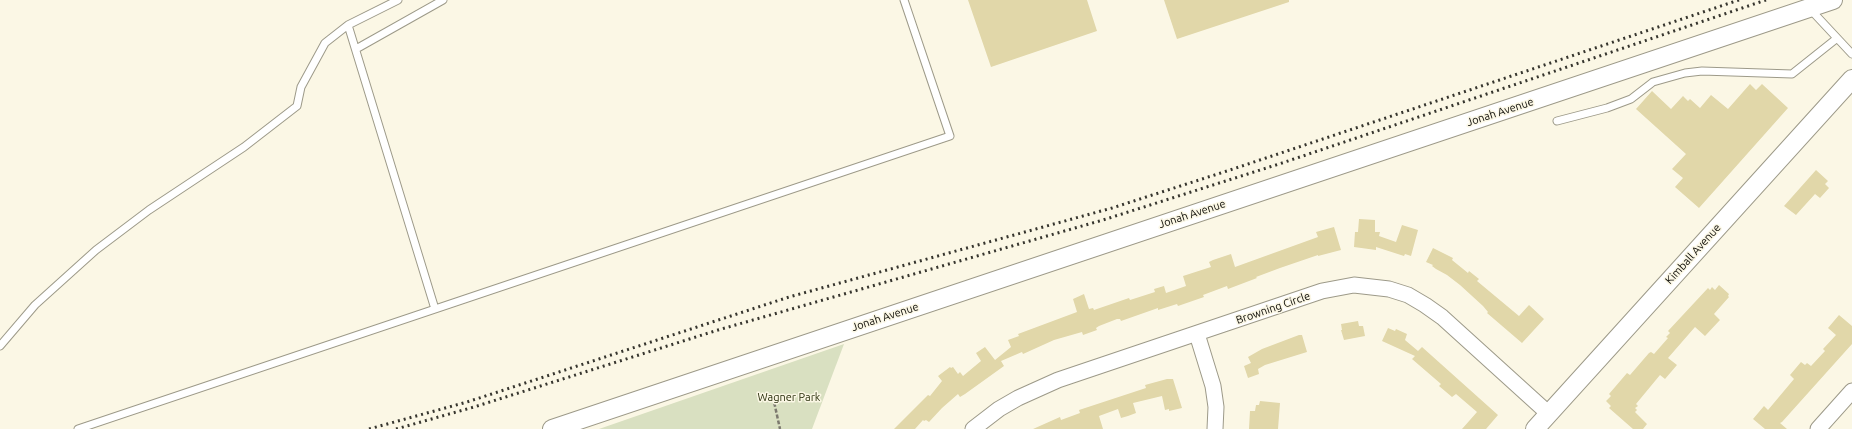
<!DOCTYPE html>
<html>
<head>
<meta charset="utf-8">
<style>
  body { margin:0 }
  canvas { display:block; background:#fbf7e5 }
</style>
</head>
<body>
<canvas width="1852" height="429"></canvas>
<script>
const g = document.querySelector('canvas').getContext('2d');
g.lineJoin = 'round';
function paint(path, color) {
  g.fillStyle = color;
  g.fill(path, 'evenodd');
}
function poly(rows) {
  const path = new Path2D();
  for (const r of rows) {
    path.moveTo(r[0], r[1]);
    for (let i = 2; i < r.length; i += 2) path.lineTo(r[i], r[i + 1]);
  }
  return path;
}
function trace(path, color, width, dash) {
  g.strokeStyle = color;
  g.lineWidth = width;
  g.lineCap = dash ? 'butt' : 'round';
  g.setLineDash(dash || []);
  g.stroke(path);
}
function label(font, color, halo, rows, align = 'center') {
  g.font = font + ' Ubuntu,sans-serif';
  g.lineWidth = 3;
  g.setLineDash([]);
  g.textBaseline = 'middle';
  g.strokeStyle = halo;
  g.fillStyle = color;
  for (const [text, x, y, turn = 0] of rows) {
    g.save();
    g.translate(x, y);
    g.rotate((+turn || 0) * Math.PI / 180);
    g.textAlign = isNaN(turn) ? turn : align;
    if (halo) g.strokeText(text, 0, 0);
    g.fillText(text, 0, 0);
    g.restore();
  }
}
const green = poly([
  [844,344,812,429,599,429]
]);
const building = poly([
  [968,0,1087,0,1097,31,991,67],
  [1164,0,1289,0,1289,2,1177,39],
  [1750,84,1756,90,1762,84,1788,108,1699,208,1675,187,1683,178,1672,169,1686,154,1636,109,1652,91,1671,109,1683,96,1688,101,1690,99,1700,108,1711,95,1728,109],
  [1816,170,1828,181,1825,184,1829,188,1820,198,1815,194,1796,215,1784,206],
  [1359,219,1375,220,1375,232,1380,232,1379,236,1396,242,1402,225,1418,230,1411,256,1405,254,1404,256,1376,247,1376,250,1354,247,1355,232,1358,232],
  [1334,227,1341,250,1318,256,1318,255,1280,268,1256,277,1257,278,1228,289,1227,286,1203,295,1204,297,1178,306,1177,304,1158,310,1158,308,1121,321,1120,319,1117,319,1099,326,1096,328,1097,330,1083,335,1082,332,1054,340,1023,354,1022,352,1001,361,1004,366,965,394,960,397,958,394,942,408,929,422,926,420,924,421,923,420,915,429,894,429,928,395,930,396,942,381,938,376,950,367,951,368,953,367,958,374,960,372,963,376,981,361,976,353,985,347,995,360,1011,347,1008,340,1019,336,1018,334,1077,312,1073,299,1084,294,1089,309,1093,308,1094,310,1129,298,1130,300,1155,292,1154,289,1164,286,1166,293,1186,286,1183,276,1211,267,1209,262,1213,260,1231,254,1235,267,1318,237,1316,232],
  [1433,248,1453,258,1452,260,1468,273,1469,271,1479,279,1477,281,1519,316,1529,305,1544,319,1522,343,1487,313,1488,312,1483,306,1460,285,1447,275,1436,269,1432,266,1433,265,1426,262],
  [1719,285,1729,294,1728,296,1729,297,1714,314,1720,320,1705,336,1695,327,1668,358,1677,365,1665,379,1660,375,1636,404,1638,406,1635,408,1637,410,1635,412,1647,424,1643,429,1633,429,1609,408,1611,406,1606,401,1611,396,1609,394,1627,373,1630,375,1649,353,1651,352,1654,354,1668,338,1666,337,1670,333,1668,331,1708,288,1710,290,1712,287,1715,290],
  [1839,315,1852,326,1852,344,1782,422,1780,423,1787,429,1765,429,1753,419,1764,406,1768,410,1794,379,1790,375,1801,362,1805,365,1807,363,1811,366,1825,351,1823,349,1836,335,1828,328],
  [1358,321,1359,326,1363,326,1365,336,1344,340,1341,330,1342,330,1341,324],
  [1388,328,1395,331,1396,329,1407,334,1405,340,1418,351,1422,347,1498,415,1486,429,1462,429,1477,412,1456,394,1452,397,1439,386,1441,384,1412,359,1415,356,1382,341],
  [1299,335,1302,335,1307,352,1265,365,1258,369,1259,374,1248,378,1244,366,1251,363,1248,357,1262,349],
  [1167,379,1173,379,1182,408,1169,411,1169,409,1165,410,1162,396,1133,403,1136,413,1128,416,1121,418,1118,409,1099,416,1103,429,1033,429,1060,417,1061,420,1080,413,1079,410,1146,388,1145,385],
  [1260,401,1280,403,1278,429,1249,429,1250,411,1255,411,1256,405,1259,405]
]);
const path = poly([
  [773,397,780,429]
]);
const service = poly([
  [1810,9,1852,54],
  [348,25,435,309],
  [356,49,443,0],
  [1557,121,1607,108,1631,99,1653,82,1685,73,1702,71,1792,74,1836,39],
  [0,346,35,305,96,250,149,210,244,147,297,106,301,87,325,43,348,25,398,0],
  [78,429,950,136,904,0]
]);
const minor = poly([
  [1197,334,1213,386,1216,407,1215,429],
  [973,429,999,409,1018,398,1058,380,1322,291,1354,285,1389,289,1408,295,1425,305,1442,317,1549,414],
  [1818,429,1852,391]
]);
const tertiary = poly([
  [552,429,1833,0],
  [1535,429,1852,79]
]);
const rail = poly([
  [369,429,467,402,789,297,1112,208,1230,170,1739,0],
  [396,429,474,407,718,330,1103,220,1279,164,1766,0]
]);
const streetNames = [
  ["Jonah Avenue",1500,112,-18],
  ["Jonah Avenue",1192,214,-18],
  ["Kimball Avenue",1693,254,-48],
  ["Browning Circle",1273,308,-19],
  ["Jonah Avenue",885,317,-18]
];
const parkNames = [
  ["Wagner Park",789,397]
];
paint(green, '#d9e0c1');
paint(building, '#e1d7a9');
trace(service, '#9d9a89', 9);
trace(minor, '#9d9a89', 17);
trace(tertiary, '#9d9a89', 20);
trace(path, '#7c796e', 2.5, [4, 2]);
trace(service, '#fff', 7);
trace(minor, '#fff', 15);
trace(tertiary, '#fff', 18);
trace(rail, '#36352e', 3, [2, 4]);
label('11px', '#0c0b06', '#fbf7e5', streetNames);
label('11px', '#2a300d', '#fbf7e5', parkNames);
</script>
</body>
</html>
